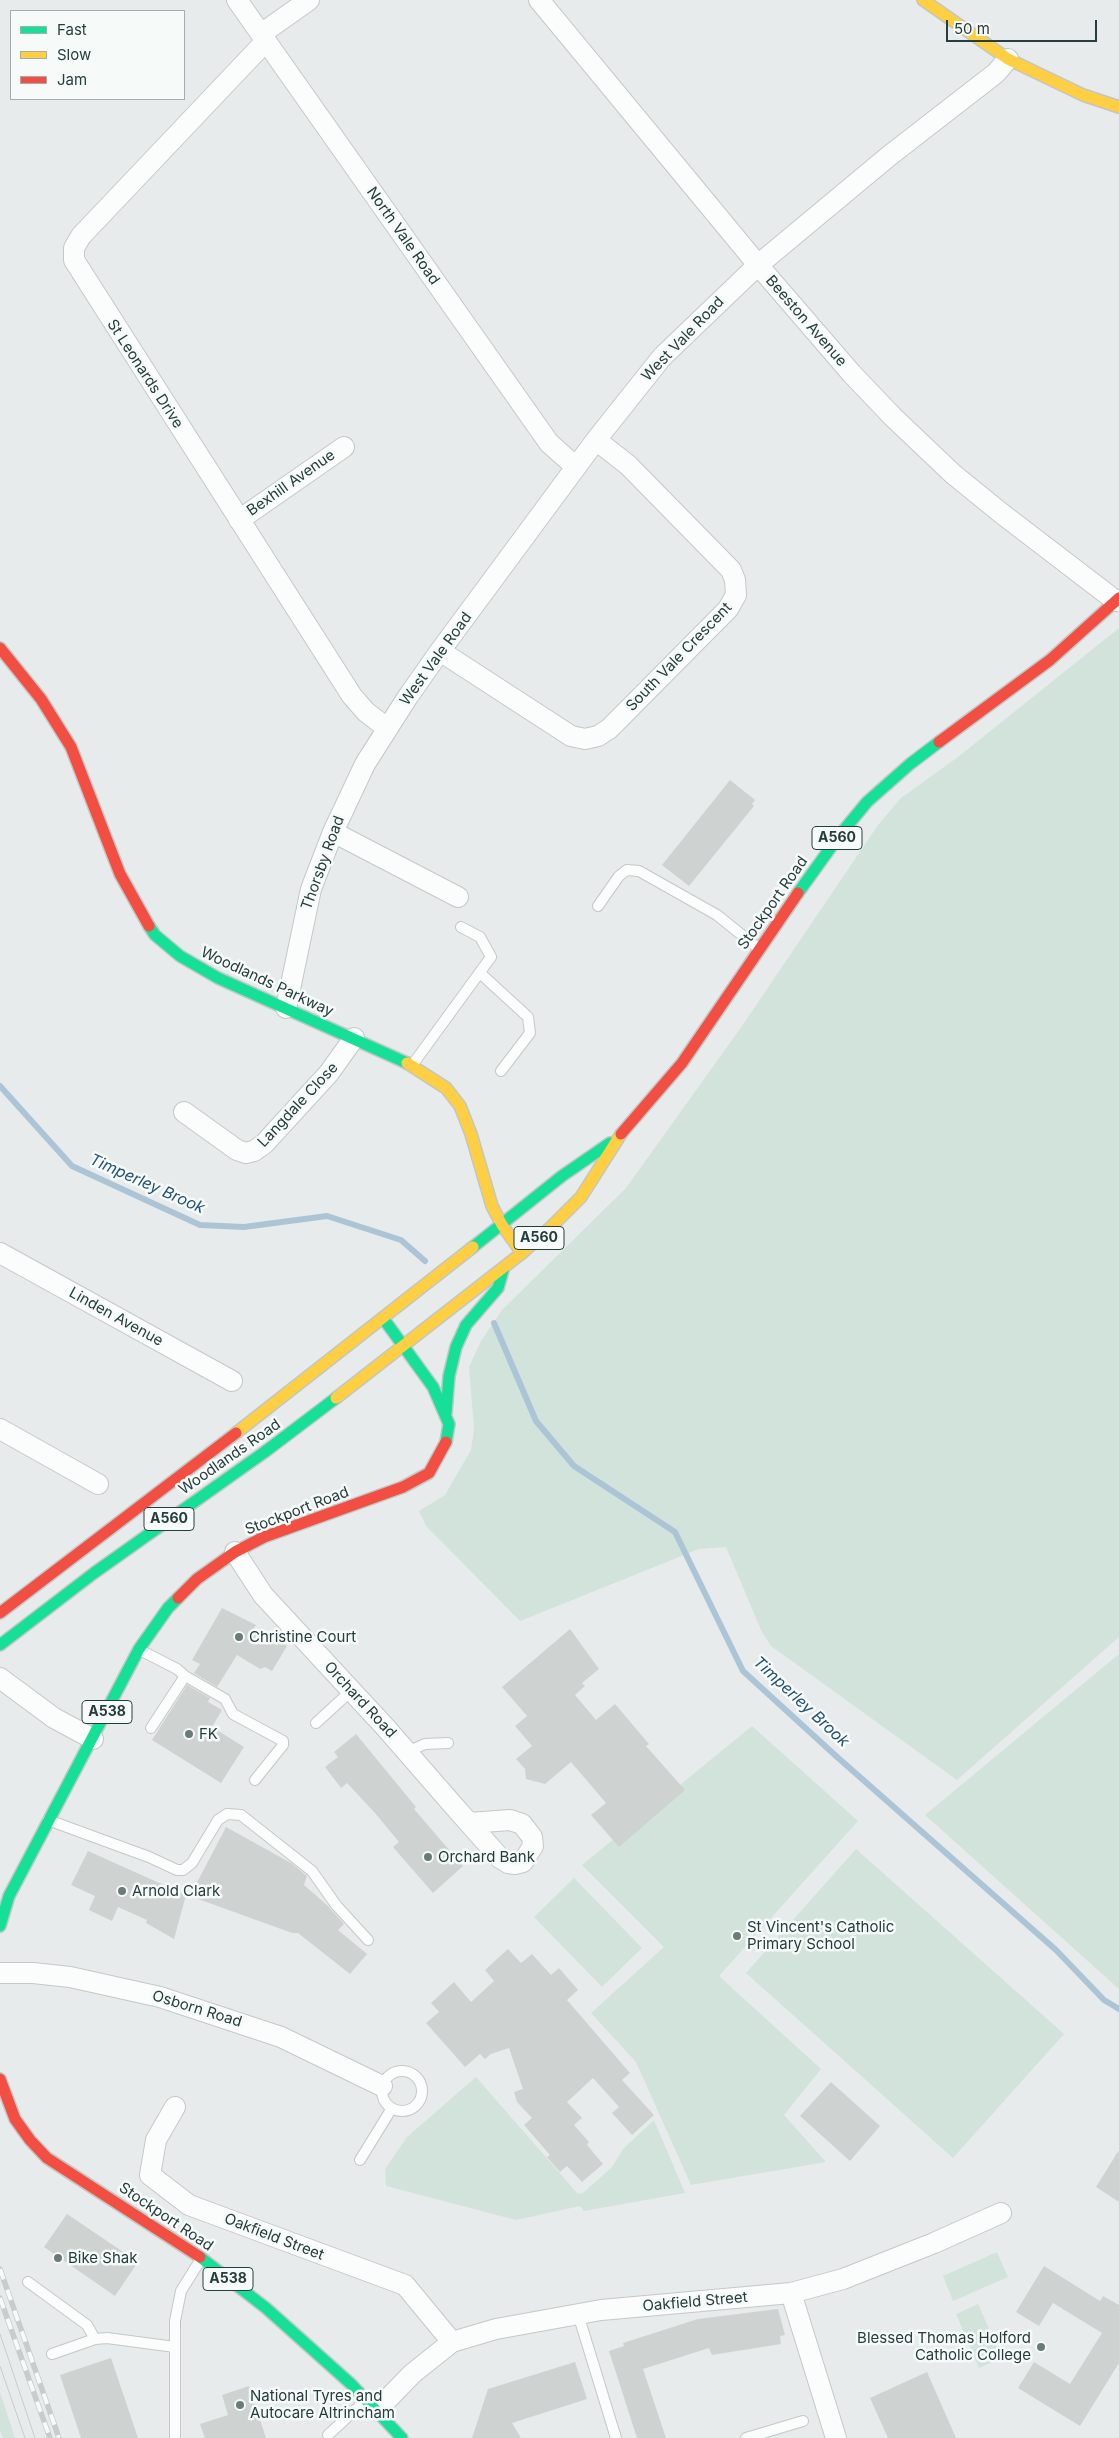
<!DOCTYPE html>
<html>
<head>
<meta charset="utf-8">
<style>
  body { margin:0 }
  #map { position:relative; width:1119px; height:2438px; overflow:hidden; background:#e7ebeb; font-family:Inter,sans-serif }
  canvas { display:block }
  .legend { position:absolute; left:10px; top:10px; width:175px; height:90px; box-sizing:border-box; background:#f6faf9; border:1px solid #a3afae; margin:0; padding:6px 9px; list-style:none; font-size:15px; color:#263e3d }
  .legend li { display:flex; align-items:center; gap:10px; height:25px }
  .legend b { width:25px; border:1px solid #a3afae }
  .scale { position:absolute; left:946px; top:20px; width:151px; height:22px; box-sizing:border-box; border:2px solid #263e3d; border-top:0; padding-left:6px; font-size:15px; line-height:18px; white-space:nowrap; color:#263e3d; -webkit-text-stroke:4px #f6faf9; paint-order:stroke }
</style>
</head>
<body>
<div id="map">
<canvas width="1119" height="2438"></canvas>
<ul class="legend">
<li><b style="height:6px;background:#16e098"></b>Fast</li>
<li><b style="height:6px;background:#ffcf43"></b>Slow</li>
<li><b style="height:6px;background:#f24e42"></b>Jam</li>
</ul>
<div class="scale">50 m</div>
</div>
<script>
const g = document.querySelector('canvas').getContext('2d');
g.lineJoin = 'round';
function paint(path, color) {
  g.fillStyle = color;
  g.fill(path, 'evenodd');
}
function poly(rows) {
  const path = new Path2D();
  for (const r of rows) {
    if (r.length === 3) {
      path.moveTo(r[0] + r[2], r[1]);
      path.arc(r[0], r[1], r[2], 0, 2 * Math.PI);
      continue;
    }
    path.moveTo(r[0], r[1]);
    for (let i = 2; i < r.length; i += 2) path.lineTo(r[i], r[i + 1]);
  }
  return path;
}
function trace(path, color, width, dash) {
  g.strokeStyle = color;
  g.lineWidth = width;
  g.lineCap = dash ? 'butt' : 'round';
  g.setLineDash(dash || []);
  g.stroke(path);
}
function label(font, color, halo, rows, align = 'center') {
  g.font = font + ' Inter,sans-serif';
  g.lineWidth = 5;
  g.setLineDash([]);
  g.textBaseline = 'middle';
  g.strokeStyle = halo;
  g.fillStyle = color;
  for (const [text, x, y, turn = 0] of rows) {
    g.save();
    g.translate(x, y);
    g.rotate((+turn || 0) * Math.PI / 180);
    g.textAlign = isNaN(turn) ? turn : align;
    if (halo) g.strokeText(text, 0, 0);
    g.fillText(text, 0, 0);
    g.restore();
  }
}
const green = poly([
  [1119,628,1119,1637,957,1780,771,1646,761,1630,726,1547,699,1549,520,1621,426,1526,419,1511,445,1495,471,1450,474,1429,469,1367,481,1341,502,1310,626,1188,742,1026,878,825,901,798,958,757],
  [1119,1654,1119,1989,925,1815],
  [752,1726,858,1821,719,1976,821,2069,784,2115,826,2162,691,2185,636,2062,591,2013,664,1947,582,1865],
  [856,1849,1064,2034,953,2158,746,1973],
  [574,1878,642,1948,602,1987,534,1917],
  [476,2077,578,2194,583,2193,612,2167,623,2149,654,2120,685,2193,584,2211,580,2206,516,2220,386,2186,385,2169,407,2137],
  [997,2252,1008,2277,953,2301,943,2276],
  [978,2304,1002,2358,979,2368,956,2314],
  [0,2392,15,2438,3,2438,0,2430]
]);
const stream = poly([
  [0,1086,72,1166,200,1225,244,1227,327,1216,401,1240,425,1261],
  [494,1323,536,1421,574,1466,675,1532,743,1671,836,1756,1056,1950,1104,2000,1119,2009]
]);
const building = poly([
  [730,780,755,800,752,804,754,806,689,886,662,865],
  [222,1608,256,1625,254,1628,287,1646,272,1671,265,1667,260,1669,237,1655,217,1687,194,1673,200,1664,192,1660],
  [570,1629,599,1669,582,1683,585,1686,575,1695,596,1720,615,1704,649,1744,646,1746,685,1790,619,1847,591,1815,606,1803,571,1762,545,1784,526,1779,525,1769,516,1759,532,1746,515,1726,527,1716,502,1687],
  [187,1685,210,1698,208,1702,222,1710,212,1727,244,1747,221,1783,152,1740],
  [356,1734,416,1807,414,1809,463,1866,433,1893,393,1847,399,1842,375,1813,347,1783,341,1788,325,1767,338,1757,334,1752],
  [226,1827,291,1863,307,1876,304,1885,327,1905,344,1924,338,1930,367,1954,350,1974,298,1933,292,1933,190,1896],
  [88,1851,186,1895,174,1939,146,1923,147,1920,118,1907,112,1921,89,1910,95,1896,71,1885],
  [508,1949,521,1963,532,1954,551,1975,559,1968,578,1990,567,2000,630,2073,622,2080,654,2115,632,2135,612,2113,619,2107,593,2078,567,2102,582,2118,574,2125,589,2142,587,2145,603,2164,582,2182,567,2166,560,2172,547,2157,550,2155,524,2125,532,2118,517,2102,514,2092,523,2089,509,2048,491,2054,485,2059,480,2054,465,2067,426,2023,439,2012,431,2003,454,1982,471,2002,494,1981,485,1970],
  [831,2082,880,2126,850,2161,800,2116],
  [1119,2150,1119,2202,1096,2187],
  [67,2214,138,2262,115,2296,44,2247],
  [1044,2266,1100,2301,1103,2296,1119,2305,1119,2363,1080,2426,1018,2388,1034,2362,1070,2384,1102,2333,1053,2303,1039,2326,1016,2312],
  [778,2309,785,2335,780,2336,781,2344,712,2355,709,2348,643,2369,666,2438,637,2438,609,2351,624,2346,623,2343,698,2319],
  [111,2358,138,2438,81,2438,60,2375],
  [575,2362,587,2399,512,2423,521,2438,472,2438,488,2389],
  [927,2372,956,2438,888,2438,870,2398],
  [249,2386,266,2438,205,2438,200,2424,228,2415,222,2395]
]);
const lane = poly([
  [598,906,619,876,627,870,639,871,717,915,758,948],
  [480,973,528,1017,530,1033,501,1071],
  [413,1064,491,957,480,937,461,927],
  [140,1650,177,1669,185,1676,225,1699,233,1714,283,1741,283,1745,255,1780],
  [316,1723,352,1690],
  [151,1728,185,1676],
  [407,1752,425,1744,448,1743],
  [48,1820,149,1857,177,1870,183,1870,192,1863,218,1820,227,1814,241,1815,312,1871,336,1905,368,1940],
  [402,2091,20],
  [360,2160,392,2108],
  [28,2282,87,2325,95,2339],
  [578,2314,616,2438],
  [52,2354,95,2339,107,2338,175,2347],
  [328,2435,366,2400],
  [175,2438,175,2321,181,2291,201,2259],
  [746,2438,803,2421]
]);
const street = poly([
  [237,0,549,443,576,467],
  [539,0,758,265,852,374,893,417,953,474,1001,513,1116,601],
  [261,34,309,0],
  [266,41,81,236,74,248,74,260,352,696,366,712,387,728],
  [239,520,344,447],
  [440,651,571,736,585,739,598,736,609,729,728,609,736,595,735,580,731,570,628,465,596,440],
  [333,832,458,897],
  [286,1008,311,889,333,832,365,764,407,698,440,651,596,440,662,357,758,265,889,156,996,73,1008,59],
  [184,1112,237,1150,246,1153,254,1151,264,1144,329,1073,354,1038],
  [0,1253,232,1381],
  [0,1429,98,1484],
  [235,1552,263,1595,386,1728,453,1805,469,1823,500,1858,508,1863,515,1864,523,1862,533,1846,532,1837,522,1824,510,1820,469,1823],
  [0,1678,54,1718,93,1739],
  [0,1973,33,1973,70,1977,160,1997,281,2037,382,2086],
  [175,2107,156,2140,150,2175,189,2205,405,2285,452,2342],
  [791,2293,836,2438],
  [377,2410,412,2374,452,2342,496,2329,601,2310,791,2293,843,2279,934,2243,1001,2213]
]);
const fast = poly([
  [798,893,839,836,867,802,910,764,939,742],
  [149,926,155,935,180,956,218,978,407,1063],
  [473,1247,562,1176,610,1143],
  [383,1318,433,1387,449,1424,446,1442],
  [446,1413,449,1376,456,1347,466,1325,498,1288,504,1267],
  [0,1645,94,1573,266,1451,336,1398],
  [0,1926,9,1896,139,1649,168,1608,178,1598],
  [200,2257,266,2308,351,2384,402,2438]
]);
const slow = poly([
  [923,0,1008,59,1083,95,1119,107],
  [407,1063,446,1088,460,1106,471,1134,492,1206,502,1225,522,1253],
  [336,1398,522,1253,550,1228,581,1197,621,1134],
  [236,1433,473,1247]
]);
const jam = poly([
  [0,648,41,699,71,747,120,874,149,926],
  [939,742,1050,660,1119,598],
  [621,1134,682,1063,798,893],
  [178,1598,197,1579,235,1552,264,1537,403,1487,429,1473,446,1442],
  [0,1613,236,1433],
  [0,2079,15,2119,30,2140,47,2158,200,2257]
]);
const tram = poly([
  [0,2334,35,2438],
  [0,2366,25,2438]
]);
const rail = poly([
  [0,2269,59,2438],
  [0,2298,50,2438]
]);
const markers = [
  [239,1637,5,"#6a7b7a"],
  [189,1734,5,"#6a7b7a"],
  [428,1857,5,"#6a7b7a"],
  [122,1891,5,"#6a7b7a"],
  [737,1936,5,"#6a7b7a"],
  [58,2258,5,"#6a7b7a"],
  [1041,2347,5,"#6a7b7a"],
  [240,2405,5,"#6a7b7a"]
];
const shields = [
  [837,838,50],
  [539,1238,50],
  [169,1519,50],
  [107,1712,50],
  [228,2279,50]
];
const shieldNames = [
  ["A560",837,838],
  ["A560",539,1238],
  ["A560",169,1519],
  ["A538",107,1712],
  ["A538",228,2279]
];
const streetNames = [
  ["North Vale Road",403,236,55],
  ["Beeston Avenue",806,321,49],
  ["West Vale Road",683,339,-46],
  ["St Leonards Drive",145,374,57],
  ["Bexhill Avenue",291,483,-35],
  ["South Vale Crescent",679,657,-46],
  ["West Vale Road",436,659,-54],
  ["Thorsby Road",323,863,-70],
  ["Stockport Road",773,903,-55],
  ["Woodlands Parkway",267,982,25],
  ["Langdale Close",298,1105,-47],
  ["Linden Avenue",116,1317,29],
  ["Woodlands Road",230,1457,-35],
  ["Stockport Road",297,1511,-21],
  ["Orchard Road",360,1700,47],
  ["Osborn Road",197,2009,17],
  ["Stockport Road",166,2217,34],
  ["Oakfield Street",274,2237,21],
  ["Oakfield Street",695,2302,-5]
];
const poiNames = [
  ["Christine Court",249,1637],
  ["FK",199,1734],
  ["Orchard Bank",438,1857],
  ["Arnold Clark",132,1891],
  ["St Vincent's Catholic",747,1927],
  ["Primary School",747,1944],
  ["Bike Shak",68,2258],
  ["Blessed Thomas Holford",1031,2338,"right"],
  ["Catholic College",1031,2355,"right"],
  ["National Tyres and",250,2396],
  ["Autocare Altrincham",250,2413]
];
const waterNames = [
  ["Timperley Brook",147,1184,24],
  ["Timperley Brook",801,1702,43]
];
paint(green, '#d2e3dc');
trace(stream, '#acc5d6', 6);
paint(building, '#ced3d2');
trace(lane, '#c4c8c8', 12);
trace(street, '#c4c8c8', 22);
trace(fast, '#c1c7c6', 14);
trace(slow, '#c1c7c6', 14);
trace(jam, '#c1c7c6', 14);
trace(lane, '#fbfcfc', 10);
trace(street, '#fbfcfc', 20);
trace(fast, '#16e098', 11);
trace(slow, '#ffcf43', 11);
trace(jam, '#f24e42', 11);
trace(tram, '#c8cccc', 1);
trace(rail, '#c8cccc', 5.5);
trace(rail, '#f6faf9', 4, [11]);
for (const [x, y, r, color] of markers) {
  const dot = new Path2D();
  dot.arc(x, y, r, 0, 2 * Math.PI);
  g.fillStyle = color;
  g.fill(dot);
  trace(dot, '#f6faf9', 2);
}
for (const [x, y, w] of shields) {
  const box = new Path2D();
  box.roundRect(x - w / 2, y - 11.5, w, 23, 4);
  g.fillStyle = '#f6faf9';
  g.fill(box);
  trace(box, '#263e3d', 1);
}
label('bold 14px', '#263e3d', null, shieldNames);
label('15px', '#263e3d', '#f6faf9', streetNames);
label('15px', '#263e3d', '#f6faf9', poiNames, 'left');
label('italic 16px', '#245376', '#f6faf9', waterNames);
</script>
</body>
</html>
